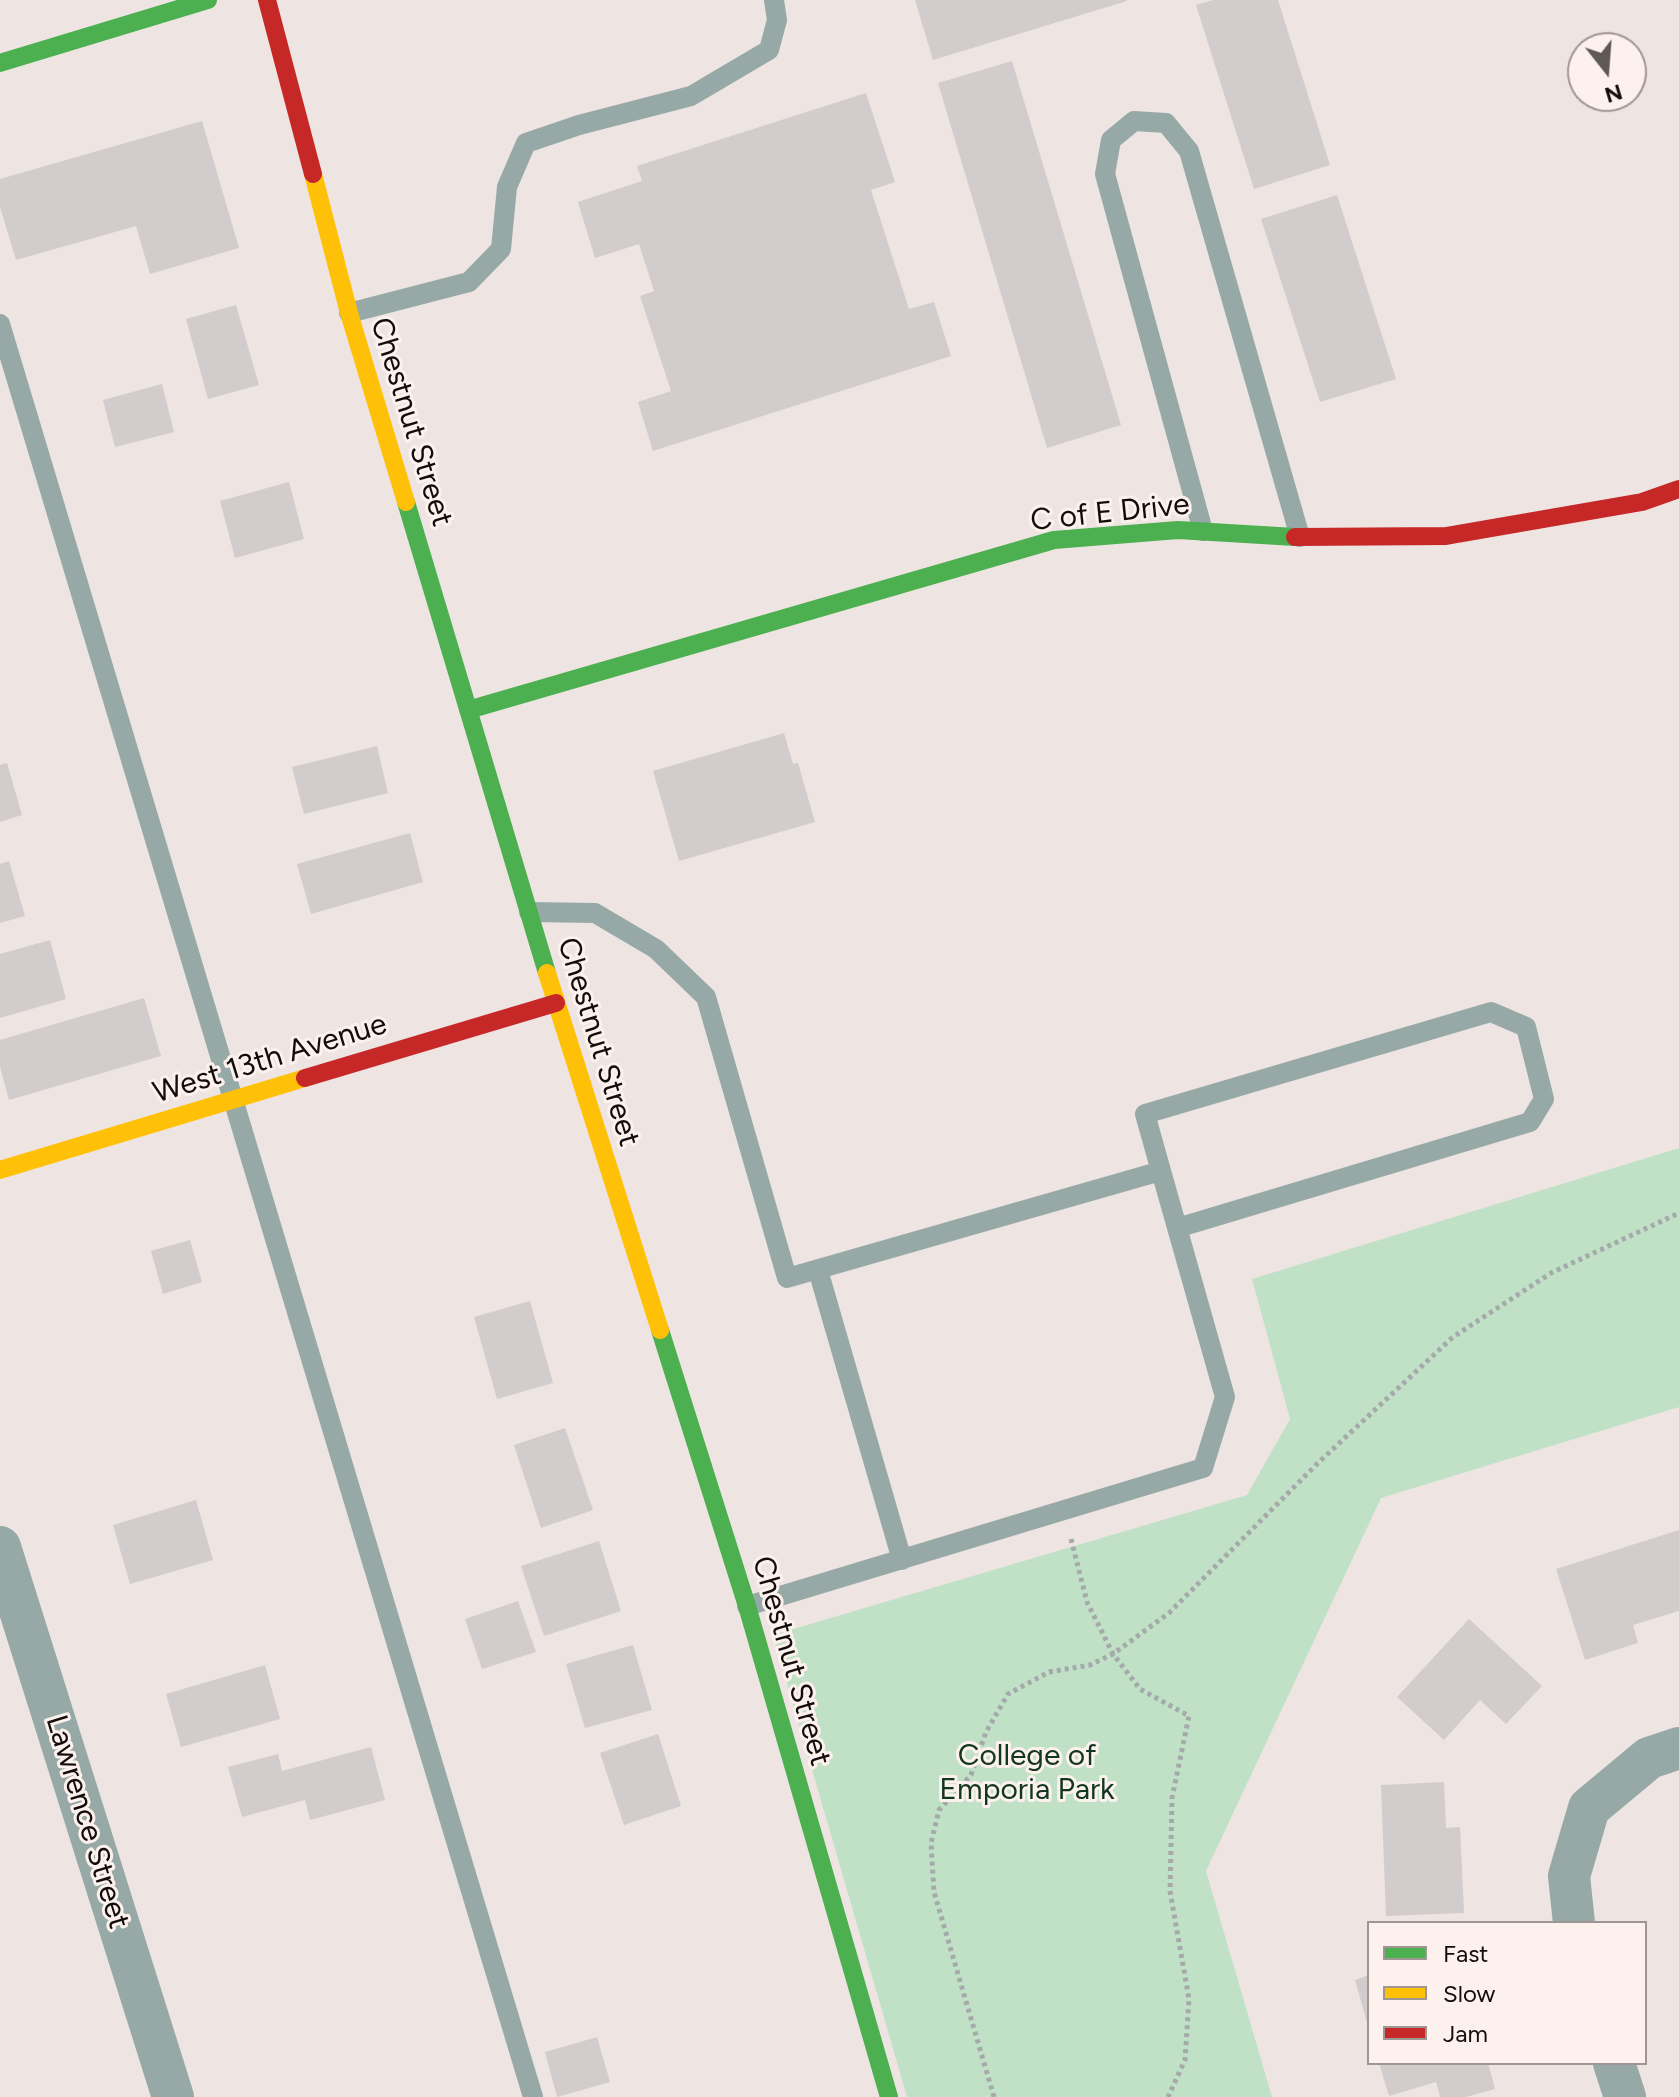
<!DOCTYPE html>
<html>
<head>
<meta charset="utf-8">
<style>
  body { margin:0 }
  #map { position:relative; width:1679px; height:2097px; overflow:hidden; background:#eee5e2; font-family:Figtree,sans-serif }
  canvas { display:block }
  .legend { position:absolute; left:1367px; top:1921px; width:280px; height:144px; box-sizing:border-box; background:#fdf1ed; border:2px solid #9f9693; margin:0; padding:10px 14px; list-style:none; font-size:24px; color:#120d0b }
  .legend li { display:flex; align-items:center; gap:16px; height:40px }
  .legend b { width:40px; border:2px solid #9f9693 }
  .north { position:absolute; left:1567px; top:32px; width:80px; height:80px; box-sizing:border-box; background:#fdf1ed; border:2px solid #9f9693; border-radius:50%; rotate:163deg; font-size:22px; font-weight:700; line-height:32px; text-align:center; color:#120d0b }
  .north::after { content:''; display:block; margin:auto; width:28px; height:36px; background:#5f5956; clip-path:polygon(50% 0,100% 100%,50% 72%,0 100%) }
</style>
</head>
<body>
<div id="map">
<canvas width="1679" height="2097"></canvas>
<ul class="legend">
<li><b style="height:10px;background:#4caf50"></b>Fast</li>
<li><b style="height:10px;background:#ffc107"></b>Slow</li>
<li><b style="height:10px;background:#c62828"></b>Jam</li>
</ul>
<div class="north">N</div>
</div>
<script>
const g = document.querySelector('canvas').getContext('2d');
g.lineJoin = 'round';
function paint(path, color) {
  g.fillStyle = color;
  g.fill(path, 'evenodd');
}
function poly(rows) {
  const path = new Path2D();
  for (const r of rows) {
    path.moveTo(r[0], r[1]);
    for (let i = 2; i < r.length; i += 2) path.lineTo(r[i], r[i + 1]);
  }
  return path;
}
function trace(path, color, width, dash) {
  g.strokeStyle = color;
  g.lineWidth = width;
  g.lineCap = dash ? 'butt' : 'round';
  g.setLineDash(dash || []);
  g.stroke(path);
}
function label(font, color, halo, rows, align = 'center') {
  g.font = font + ' Figtree,sans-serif';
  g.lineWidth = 6;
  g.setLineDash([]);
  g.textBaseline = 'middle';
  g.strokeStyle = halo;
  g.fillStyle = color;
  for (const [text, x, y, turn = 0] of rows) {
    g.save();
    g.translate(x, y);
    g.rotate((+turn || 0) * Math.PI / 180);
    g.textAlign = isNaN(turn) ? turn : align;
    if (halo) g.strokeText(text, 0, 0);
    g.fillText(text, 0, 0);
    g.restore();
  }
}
const green = poly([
  [1679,1148,1679,1407,1381,1498,1206,1871,1272,2097,907,2097,773,1635,1247,1495,1290,1419,1252,1279]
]);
const building = poly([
  [915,0,1127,0,1127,1,933,60],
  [1213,0,1278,0,1330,165,1254,189,1196,5],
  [1012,61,1121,425,1047,448,938,83],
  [866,93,895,182,871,190,909,309,934,302,951,356,653,451,638,402,671,391,640,296,654,291,639,244,595,258,578,202,642,181,637,166],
  [202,121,239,248,150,274,136,226,16,260,0,207,0,179],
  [1337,195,1396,379,1320,402,1261,219],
  [236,305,259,385,208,399,186,319],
  [162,384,174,432,115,447,103,400],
  [289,482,304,539,235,558,220,501],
  [784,733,793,764,798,763,815,822,679,861,653,771],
  [377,746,388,793,304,814,292,767],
  [7,763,22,815,0,822,0,765],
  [410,833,423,882,311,914,297,864],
  [9,861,25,916,0,923,0,864],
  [50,940,66,999,0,1018,0,954],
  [144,998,161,1056,9,1100,0,1067,0,1040],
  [190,1240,202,1282,163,1294,151,1251],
  [530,1301,553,1383,497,1399,474,1317],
  [565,1428,593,1510,541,1528,514,1445],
  [196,1500,213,1560,130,1584,113,1525],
  [1679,1530,1679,1611,1633,1625,1638,1643,1585,1660,1556,1569],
  [599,1541,621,1611,544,1636,521,1566],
  [518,1601,536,1652,482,1669,465,1619],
  [1469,1619,1542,1686,1506,1724,1480,1700,1444,1740,1397,1697],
  [633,1645,652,1710,585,1728,566,1664],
  [265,1665,280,1719,181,1747,166,1694],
  [658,1734,681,1806,624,1825,600,1753],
  [371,1747,385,1800,310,1820,305,1800,242,1817,228,1767,278,1754,282,1771],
  [1444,1782,1446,1828,1460,1827,1464,1913,1386,1916,1381,1785],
  [1369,1975,1369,2026,1368,2026,1355,1980],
  [597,2037,610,2082,557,2097,545,2052],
  [1379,2063,1488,2063,1495,2089,1466,2097,1440,2097,1436,2082,1389,2096]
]);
const path = poly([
  [1071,1539,1087,1602,1113,1654,1169,1613,1319,1462,1453,1337,1551,1273,1679,1213],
  [994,2097,934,1892,931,1843,939,1810,971,1775,986,1732,1008,1694,1049,1672,1090,1665,1113,1654,1140,1689,1189,1716,1172,1798,1170,1891,1189,1999,1185,2060,1168,2097]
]);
const lane = poly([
  [349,313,469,282,501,249,507,187,526,143,579,125,691,96,769,50,777,20,774,0],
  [0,324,533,2097],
  [1203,531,1105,174,1111,140,1134,121,1166,123,1189,151,1300,537],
  [529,912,595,913,656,949,706,997,787,1278,1161,1171,1225,1397,1203,1468,747,1606],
  [1161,1171,1145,1114,1491,1012,1526,1027,1544,1099,1530,1122,1177,1228],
  [818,1270,902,1560]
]);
const street = poly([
  [0,1547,173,2097],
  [1574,1923,1569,1876,1589,1808,1649,1758,1679,1748],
  [1614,2063,1625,2097]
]);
const fast = poly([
  [0,63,208,0],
  [406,502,547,973],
  [468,710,1054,540,1178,530,1295,537],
  [660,1330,747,1606,889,2097]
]);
const slow = poly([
  [313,174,349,313,406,502],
  [547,973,660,1330],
  [0,1170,305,1078]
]);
const jam = poly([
  [267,0,313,174],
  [1295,537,1446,536,1642,502,1679,489],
  [305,1078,556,1003]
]);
const streetNames = [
  ["Chestnut Street",411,422,73],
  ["C of E Drive",1110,513,-6],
  ["Chestnut Street",598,1042,73],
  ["West 13th Avenue",270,1059,-17],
  ["Chestnut Street",791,1661,74],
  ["Lawrence Street",87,1822,73]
];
const parkNames = [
  ["College of",1027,1756],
  ["Emporia Park",1027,1790]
];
paint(green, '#c1e1c7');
paint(building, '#d2cccc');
trace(path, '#a4aaa9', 5, [4, 4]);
trace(lane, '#96a9a6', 20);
trace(street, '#96a9a6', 42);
trace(fast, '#4caf50', 18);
trace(slow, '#ffc107', 18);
trace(jam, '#c62828', 18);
label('30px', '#120d0b', '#fdf1ed', streetNames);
label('30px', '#113720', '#fdf1ed', parkNames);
</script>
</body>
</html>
